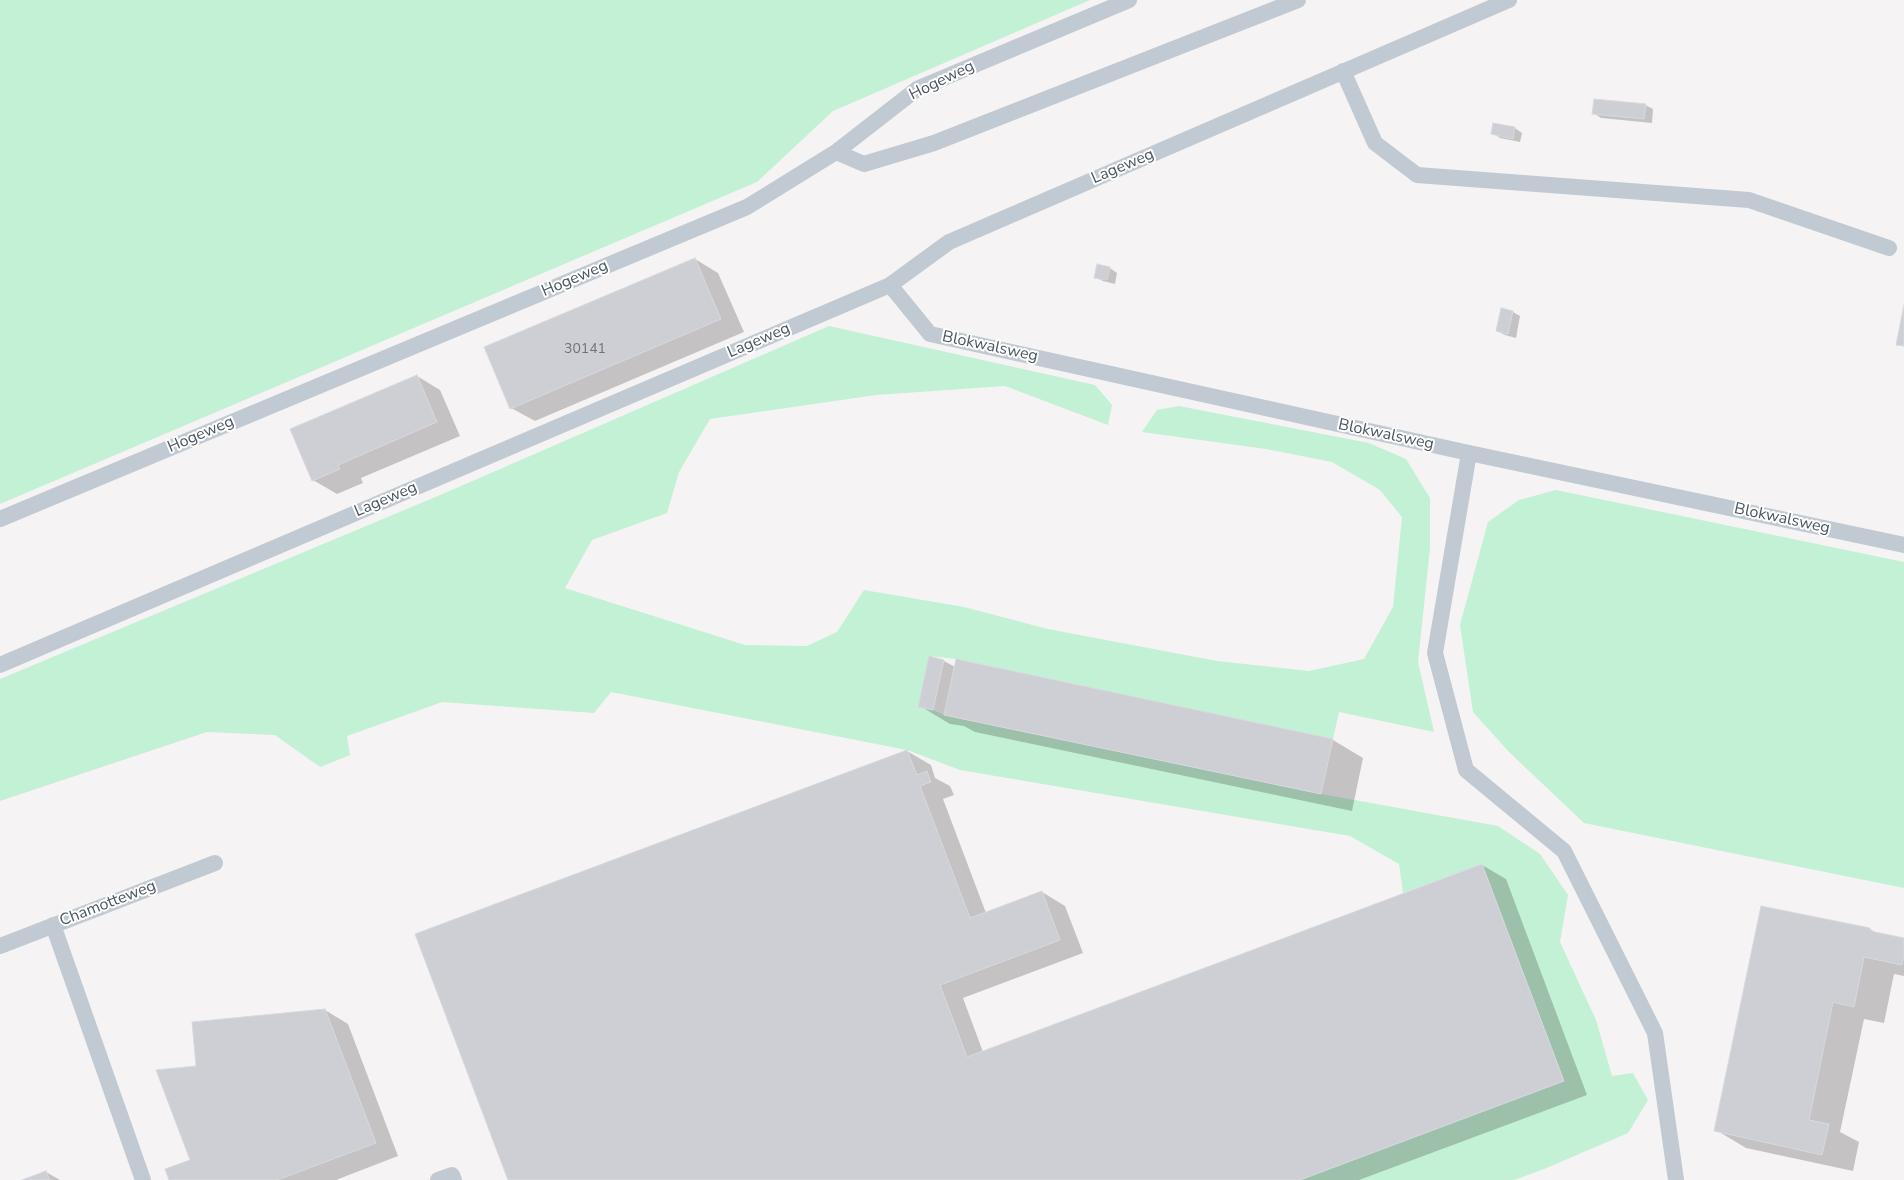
<!DOCTYPE html>
<html>
<head>
<meta charset="utf-8">
<style>
  body { margin:0 }
  canvas { display:block; background:#f5f3f3 }
</style>
</head>
<body>
<canvas width="1904" height="1180"></canvas>
<script>
const g = document.querySelector('canvas').getContext('2d');
g.lineJoin = 'round';
function paint(path, color) {
  g.fillStyle = color;
  g.fill(path, 'evenodd');
}
function poly(rows) {
  const path = new Path2D();
  for (const r of rows) {
    path.moveTo(r[0], r[1]);
    for (let i = 2; i < r.length; i += 2) path.lineTo(r[i], r[i + 1]);
  }
  return path;
}
function trace(path, color, width, dash) {
  g.strokeStyle = color;
  g.lineWidth = width;
  g.lineCap = dash ? 'butt' : 'round';
  g.setLineDash(dash || []);
  g.stroke(path);
}
function label(font, color, halo, rows, align = 'center') {
  g.font = font + ' "Nunito Sans",sans-serif';
  g.lineWidth = 4;
  g.setLineDash([]);
  g.textBaseline = 'middle';
  g.strokeStyle = halo;
  g.fillStyle = color;
  for (const [text, x, y, turn = 0] of rows) {
    g.save();
    g.translate(x, y);
    g.rotate((+turn || 0) * Math.PI / 180);
    g.textAlign = isNaN(turn) ? turn : align;
    if (halo) g.strokeText(text, 0, 0);
    g.fillText(text, 0, 0);
    g.restore();
  }
}
const green = poly([
  [0,0,1090,0,833,111,757,182,0,504],
  [829,326,1095,385,1112,405,1108,425,1005,386,876,395,710,419,679,472,667,513,592,540,565,588,745,645,807,646,837,632,864,590,964,607,1048,629,1217,661,1309,671,1364,659,1393,607,1402,517,1380,490,1332,462,1266,449,1142,432,1157,410,1179,406,1369,443,1406,459,1430,498,1430,548,1418,662,1434,732,1339,712,1333,739,956,659,930,656,918,706,933,710,944,715,1321,794,1498,826,1540,854,1568,895,1560,942,1596,1020,1612,1076,1633,1073,1648,1100,1628,1133,1544,1169,1514,1180,1300,1180,1564,1081,1482,864,1403,893,1399,864,1350,836,960,770,907,750,611,692,594,713,442,702,347,736,350,755,320,767,275,735,207,732,0,801,0,679,438,496],
  [1556,490,1904,562,1904,888,1584,823,1509,752,1473,712,1460,625,1488,522,1519,500]
]);
const shadow = poly([
  [1645,105,1653,109,1652,123,1601,118,1593,113],
  [1494,124,1515,128,1522,133,1520,142,1500,138,1493,133],
  [695,259,718,273,744,332,535,421,511,408],
  [1098,266,1110,268,1117,273,1115,284,1103,281,1095,277],
  [1513,312,1520,316,1516,338,1505,335,1497,331],
  [417,376,440,390,460,436,361,478,363,483,337,494,313,480],
  [957,660,1333,740,1363,758,1352,811,975,732,964,726,950,724,920,706,944,661,955,667],
  [907,751,931,765,935,778,950,786,954,795,943,799,986,913,1042,892,1065,906,1083,953,963,998,983,1052,1482,865,1506,879,1587,1095,1359,1180,509,1180],
  [1870,929,1879,935,1904,940,1904,976,1894,974,1884,1023,1864,1019,1840,1132,1859,1142,1853,1171,1746,1148,1716,1130],
  [325,1010,348,1024,398,1156,336,1180,170,1180,191,1161],
  [46,1172,60,1180,25,1180]
]);
const building = poly([
  [1594,99,1646,104,1644,119,1592,114,1594,99],
  [1493,123,1515,127,1513,139,1491,134,1493,123],
  [695,258,721,319,510,409,484,347,695,258],
  [1097,264,1110,267,1107,280,1094,278,1097,264],
  [1904,305,1904,346,1896,345,1904,305],
  [1501,308,1513,311,1508,334,1496,331,1501,308],
  [417,375,437,422,338,465,340,469,312,481,290,429,417,375],
  [929,656,944,660,933,710,918,707,929,656],
  [956,659,1333,739,1321,794,944,715,956,659],
  [907,750,917,775,927,771,931,782,920,786,970,918,1042,891,1060,940,940,985,967,1057,1482,864,1564,1081,1300,1180,508,1180,415,934,907,750],
  [1761,906,1870,928,1870,931,1904,938,1904,953,1902,965,1864,957,1854,1007,1833,1002,1809,1120,1829,1124,1822,1155,1714,1131,1761,906],
  [325,1009,376,1143,277,1180,169,1180,165,1169,190,1160,156,1070,196,1066,192,1022,325,1009],
  [46,1171,50,1180,22,1180,46,1171]
]);
const service = poly([
  [1343,71,1375,143,1417,175,1749,200,1889,248],
  [836,152,864,164,934,143,1298,0],
  [890,285,930,334,1469,453,1904,545],
  [1469,453,1435,653,1466,770,1564,851,1655,1033,1676,1180],
  [0,519,747,207,836,152,917,89,1129,0],
  [0,665,890,285,949,242,1509,0],
  [53,925,143,1180],
  [0,946,215,863],
  [438,1180,452,1175,454,1180]
]);
const numberNames = [
  ["30141",585,350]
];
const streetNames = [
  ["Hogeweg",942,81,-26],
  ["Lageweg",1123,167,-23],
  ["Hogeweg",575,279,-23],
  ["Lageweg",759,341,-23],
  ["Blokwalsweg",990,347,12],
  ["Hogeweg",201,435,-23],
  ["Blokwalsweg",1386,435,12],
  ["Lageweg",386,500,-23],
  ["Blokwalsweg",1782,519,12],
  ["Chamotteweg",108,904,-21]
];
paint(green, '#c3f1d5');
paint(shadow, '#0003');
paint(building, '#cdcfd5');
trace(building, '#d7d9de', 1);
trace(service, '#c1cad2', 16);
label('14px', '#6b747e', null, numberNames);
label('16px', '#4a5661', '#fff', streetNames);
</script>
</body>
</html>
